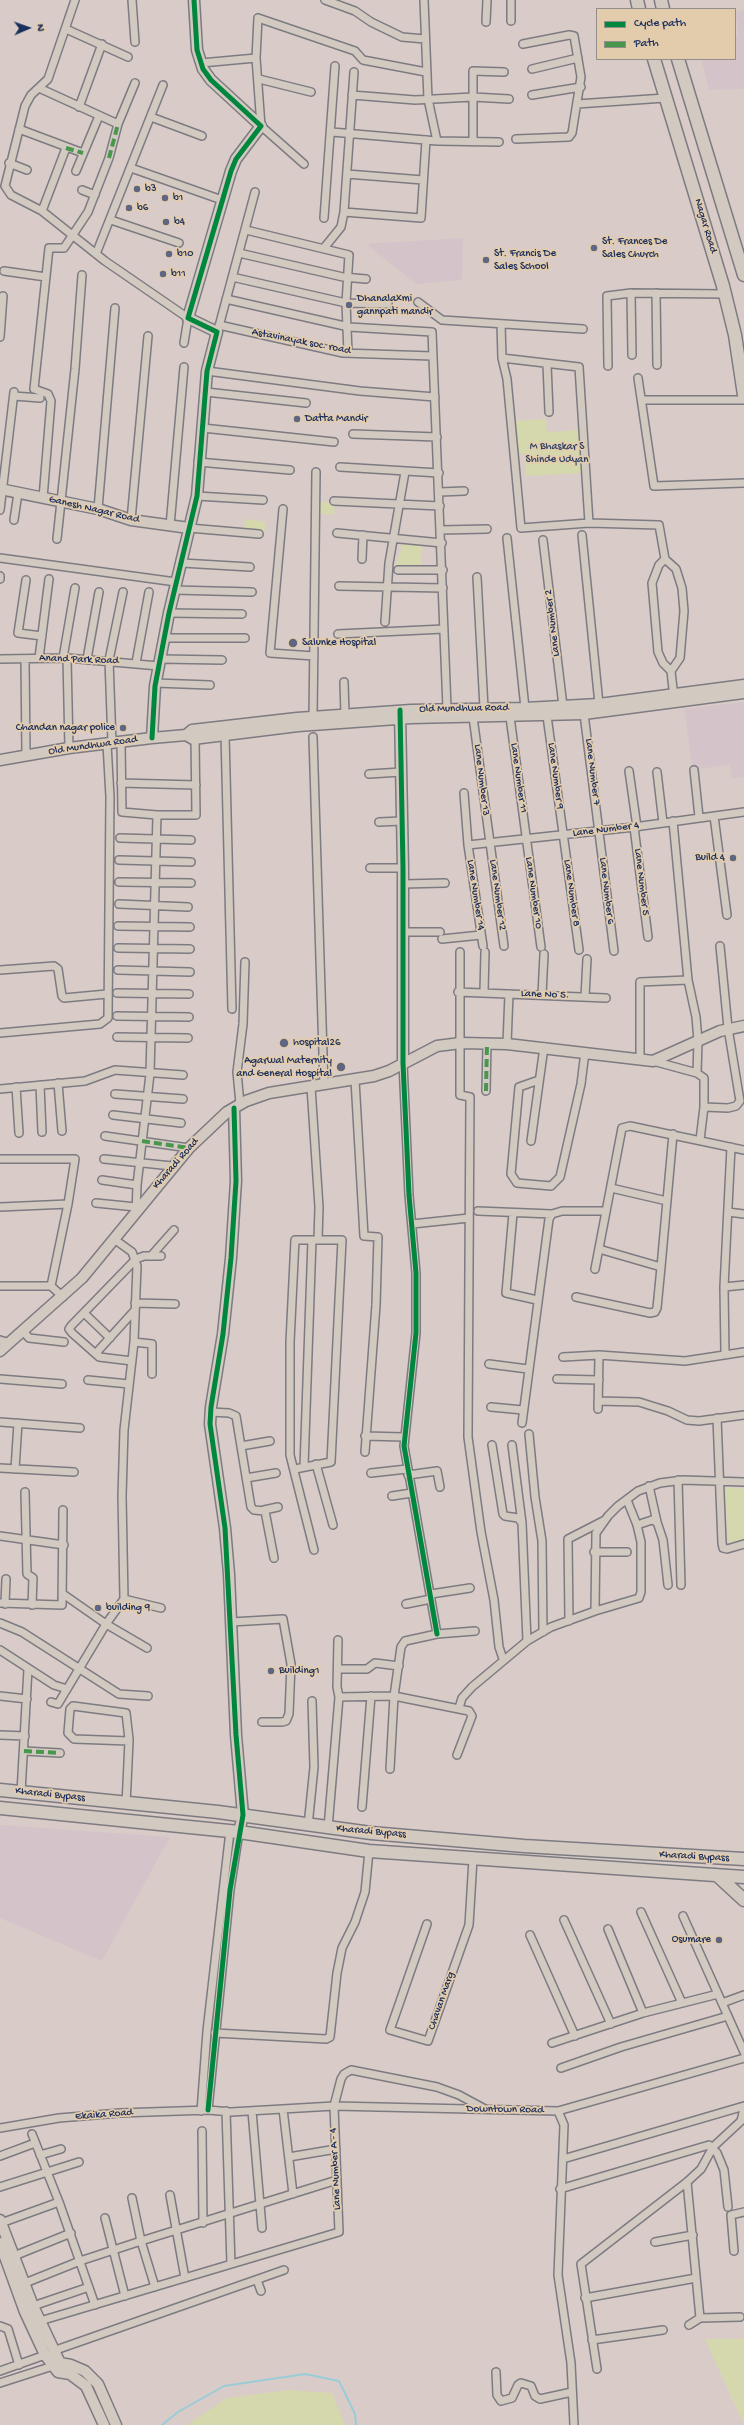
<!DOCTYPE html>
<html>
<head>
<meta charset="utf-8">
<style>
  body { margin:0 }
  #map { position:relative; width:744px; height:2425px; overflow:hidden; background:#d9ccc8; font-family:"Gochi Hand",sans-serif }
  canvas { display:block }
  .legend { position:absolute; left:596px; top:8px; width:140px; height:52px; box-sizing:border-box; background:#e3ccac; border:1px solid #938d8d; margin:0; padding:5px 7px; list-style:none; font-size:12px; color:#1b2f5e }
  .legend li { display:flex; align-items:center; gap:8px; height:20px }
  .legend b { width:20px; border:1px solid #938d8d }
  .north { position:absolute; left:8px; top:8px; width:40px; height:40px; -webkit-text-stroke:3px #e3ccac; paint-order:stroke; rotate:88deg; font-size:11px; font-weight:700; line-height:16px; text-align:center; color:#1b2f5e }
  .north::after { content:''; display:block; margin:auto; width:14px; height:18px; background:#1b2f5e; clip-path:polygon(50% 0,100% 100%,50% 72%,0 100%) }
</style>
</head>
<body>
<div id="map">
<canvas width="744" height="2425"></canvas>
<ul class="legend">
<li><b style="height:5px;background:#00873e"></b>Cycle path</li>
<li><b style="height:5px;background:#49964d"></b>Path</li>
</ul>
<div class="north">N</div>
</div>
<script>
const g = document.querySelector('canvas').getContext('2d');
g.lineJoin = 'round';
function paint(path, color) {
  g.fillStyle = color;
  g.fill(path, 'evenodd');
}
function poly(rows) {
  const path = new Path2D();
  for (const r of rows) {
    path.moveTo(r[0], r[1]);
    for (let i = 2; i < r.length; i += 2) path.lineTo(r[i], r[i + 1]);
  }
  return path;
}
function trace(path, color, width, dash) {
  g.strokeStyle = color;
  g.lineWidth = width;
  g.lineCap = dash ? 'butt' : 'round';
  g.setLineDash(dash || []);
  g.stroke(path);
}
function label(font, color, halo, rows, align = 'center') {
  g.font = font + ' "Gochi Hand",sans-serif';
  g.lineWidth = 3.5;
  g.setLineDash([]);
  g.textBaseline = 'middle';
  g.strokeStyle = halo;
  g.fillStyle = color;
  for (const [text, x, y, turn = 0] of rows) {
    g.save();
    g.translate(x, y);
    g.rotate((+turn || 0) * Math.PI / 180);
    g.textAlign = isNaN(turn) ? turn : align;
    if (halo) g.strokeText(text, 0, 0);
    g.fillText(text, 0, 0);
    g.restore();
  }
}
const built = poly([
  [744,10,744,89,709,90,701,59,735,59,735,36,739,35,735,12],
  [463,238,462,280,416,284,366,244],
  [744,702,744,777,732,779,730,764,693,770,684,709],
  [0,1825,170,1837,102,1961,0,1918]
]);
const green = poly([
  [546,419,547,432,582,430,584,473,526,476,524,453,516,454,514,421],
  [318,502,335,503,334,515,317,513],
  [245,519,266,522,264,534,244,531],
  [403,542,422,543,421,569,395,568],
  [725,1487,744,1489,744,1540,729,1545],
  [705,2339,744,2339,744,2425],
  [288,2390,332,2393,345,2425,187,2425,227,2398]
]);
const stream = poly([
  [162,2425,178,2412,224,2386,305,2374,339,2381,355,2414,356,2425]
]);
const street = poly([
  [75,0,48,79,31,95,25,106,5,186,11,195,42,211,105,261,188,318,184,343],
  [132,0,135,42],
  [325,0,355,11,371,22,402,37,425,39],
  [424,0,428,99,437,141],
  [511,0,511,21],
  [486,22,487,0],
  [66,29,128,57],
  [201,63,256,58],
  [532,69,578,58],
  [259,79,311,92],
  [39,88,118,124],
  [352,95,415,100,473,97,509,99],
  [532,95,581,87],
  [577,104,665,98],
  [79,107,102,44],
  [151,117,202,136],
  [19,129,83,153],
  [332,132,437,141,499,142],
  [516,139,569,137,572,133,581,77,574,36,569,35,523,44],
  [473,142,473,71,504,72],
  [9,163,27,170],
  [304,164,261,126,256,58,258,18,355,51,363,60,426,72],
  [131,168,222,200],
  [76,171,99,116],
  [347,174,423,180],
  [82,190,95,195],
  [42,211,66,148],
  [344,212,421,218,426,140],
  [324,218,335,66],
  [111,220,179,243],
  [246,230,349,255,346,303,348,353],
  [324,248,341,227,344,212,354,72],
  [239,253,343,277,366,279],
  [96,254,163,85],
  [4,271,46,277],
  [232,277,346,303,388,304],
  [631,293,632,355],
  [656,293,657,365],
  [226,299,349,327,432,332,447,708],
  [418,302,442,320,583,329],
  [501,324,502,358,507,379,521,528,589,523,659,525,665,559,676,569,682,588,684,611,680,658,671,671],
  [219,325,343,353,432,356],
  [218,330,255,192],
  [0,337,3,296],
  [502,358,579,367,589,523],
  [547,364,549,412],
  [608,366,607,296,631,293,725,294],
  [207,371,360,391,435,397],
  [638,378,654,486,744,483],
  [206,392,306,403],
  [14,396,40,398],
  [642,400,744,400],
  [203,428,334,442],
  [353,434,437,437],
  [198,462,290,470],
  [340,467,439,473],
  [440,492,464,491],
  [197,496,263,500],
  [43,498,51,401,48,394,34,389,49,248,64,248,88,212,109,158,118,124,135,83],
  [334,501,440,506],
  [98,509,115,308],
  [283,509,270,653,314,656],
  [0,510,14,392],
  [14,520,18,493],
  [131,520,148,336],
  [170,526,184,367],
  [189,528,259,534],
  [441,530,487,529],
  [337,533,442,543],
  [582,535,599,704],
  [507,538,525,708],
  [57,539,75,369,82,275],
  [543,540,563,706],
  [0,558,176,582],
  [362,559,363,535],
  [665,559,659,565,652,583,658,652,663,663,671,671,674,698],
  [182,563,250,567],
  [398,570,443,570],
  [477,577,484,708],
  [0,579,0,576],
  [26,580,18,633,42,636],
  [339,586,443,588],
  [174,590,252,592],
  [169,613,242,614],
  [385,622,389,563,405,472],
  [338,634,444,629],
  [164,638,245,638],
  [39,658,49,579],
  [63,658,75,588],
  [67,658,69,748],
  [0,659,67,658,159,666],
  [25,659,26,756],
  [87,659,99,592],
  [160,659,222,660],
  [136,663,149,592],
  [344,682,345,715],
  [155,683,210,685],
  [584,714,614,951],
  [547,716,579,950],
  [313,717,316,472],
  [473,717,504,946],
  [510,717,541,947],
  [225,735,232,1009],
  [313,737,324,1085],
  [121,742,122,812,157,815,150,1074,137,1185,136,1213],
  [112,743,109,660,123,592],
  [694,770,699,817],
  [629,771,637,827],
  [657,772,663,823],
  [369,774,401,772],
  [121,783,196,785],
  [464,793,468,845,483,946],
  [157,815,196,815,195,738],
  [714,816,727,915],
  [673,821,688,980,696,1017,698,1041,697,1073],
  [379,822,402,821],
  [634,827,648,937],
  [120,838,191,840],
  [468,845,634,827,744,812],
  [119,860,191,862],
  [370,868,403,868],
  [119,882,191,883],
  [403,884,445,883],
  [119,904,188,907],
  [118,926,190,927],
  [403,932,440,932],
  [442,939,481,935],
  [118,948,190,949],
  [460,952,460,1095,470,1097,468,1437,481,1532,494,1600,499,1647,503,1659],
  [0,970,54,966,58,969,62,996,64,998,107,994],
  [118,970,190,972],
  [458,992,606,998],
  [484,992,485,952],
  [117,993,189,994],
  [542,995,544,954],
  [585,997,587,959],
  [117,1016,189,1017],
  [0,1033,100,1024,108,1018,110,797,107,744],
  [117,1037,188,1038],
  [507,1044,509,994],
  [640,1059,640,982,688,980],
  [653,1061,697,1073,704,1078,704,1107,700,1140],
  [403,1063,409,1195,416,1273,416,1333,404,1446,437,1634],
  [355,1080,364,1236,378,1237,376,1305,365,1452],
  [539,1080,519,1087,511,1174,517,1183,551,1186,560,1177,581,1084,585,1052],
  [58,1083,62,1131],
  [40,1085,42,1132],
  [16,1087,19,1133],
  [311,1087,319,1207,318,1240],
  [0,1089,85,1081,115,1070,183,1075],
  [486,1091,487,1043],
  [115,1094,183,1099],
  [240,1104,237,1072,243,1024,245,962],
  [704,1107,728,1108,736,1106,740,1101,728,1028,720,946],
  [113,1115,181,1123],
  [105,1136,189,1148],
  [531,1141,544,1047],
  [0,1159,75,1159,68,1204,51,1286],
  [104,1159,172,1166],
  [102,1180,137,1185],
  [611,1188,667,1201],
  [96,1203,136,1207],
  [0,1207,68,1204],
  [478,1211,552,1214],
  [728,1212,744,1214],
  [513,1213,506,1293,537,1300],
  [412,1224,469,1218],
  [599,1249,661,1267],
  [151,1256,174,1230],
  [595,1269,622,1128,630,1126,744,1150],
  [0,1286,51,1286,63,1297],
  [724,1287,744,1285],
  [576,1297,650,1313,655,1312,657,1308,661,1267,673,1134],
  [135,1303,175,1304],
  [84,1313,110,1338],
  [23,1331,29,1338,64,1342],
  [0,1340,10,1343],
  [134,1342,152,1344,152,1374],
  [725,1354,724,1287,731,1147],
  [98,1356,72,1333,69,1329,71,1326,136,1259,144,1256,161,1256],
  [563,1357,599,1355,685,1361,744,1352],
  [132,1361,99,1357,97,1352,135,1310],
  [489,1364,528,1369],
  [0,1379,62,1384],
  [557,1379,599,1380],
  [88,1380,129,1384],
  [598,1401,639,1402,668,1411,687,1420,699,1421,744,1415],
  [491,1407,523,1410],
  [598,1409,599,1355],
  [211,1412,229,1413,236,1416,251,1507,254,1510,265,1511,274,1558],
  [717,1418,722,1543,723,1548,727,1549,744,1544],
  [0,1422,80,1428],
  [522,1423,549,1219,552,1214,562,1211,606,1211],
  [529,1434,535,1497,542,1541,543,1632],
  [365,1436,404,1437],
  [492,1445,503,1514,505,1516,518,1518,522,1523,527,1641],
  [512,1445,522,1523],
  [241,1446,270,1441],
  [316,1464,333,1525],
  [304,1467,312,1240],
  [0,1468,74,1472],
  [15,1469,18,1423],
  [295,1469,331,1462,342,1240,295,1240,290,1342,290,1455,314,1550],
  [371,1473,407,1469],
  [408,1475,437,1471,440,1487],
  [246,1478,276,1473],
  [678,1480,681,1585],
  [649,1486,657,1522],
  [25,1492,27,1574,33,1578,32,1605],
  [392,1496,412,1493],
  [627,1500,637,1525,652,1520,657,1522,663,1540,668,1585],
  [264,1510,278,1507],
  [0,1536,64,1545],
  [594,1552,627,1552],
  [63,1594,106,1624,147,1648],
  [431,1594,470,1588],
  [124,1599,161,1608],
  [0,1603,62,1605,63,1510],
  [5,1604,6,1579],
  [406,1604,431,1599],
  [595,1611,596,1533,608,1516,618,1506,638,1491,660,1483,683,1480,744,1482],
  [569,1621,568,1539,603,1521],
  [231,1622,283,1619,291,1664,289,1714,286,1721,282,1722,262,1722],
  [0,1623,22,1632,119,1694,148,1696],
  [0,1650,54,1685,67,1689,106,1624,124,1599,122,1496,124,1430,134,1342,137,1266,132,1252,114,1239],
  [338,1669,367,1669,375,1663,399,1666],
  [0,1696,27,1699],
  [339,1697,394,1696,469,1711,472,1716,457,1755],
  [51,1702,58,1704,67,1689],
  [459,1708,462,1698,472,1687,527,1641,551,1627,595,1611,639,1598,641,1592,641,1542,637,1525],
  [0,1735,25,1736],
  [24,1751,60,1753],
  [390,1769,394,1696,401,1647,405,1641,437,1634,475,1631],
  [21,1792,28,1669],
  [126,1803,127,1784,129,1741,129,1739,126,1713,73,1706,70,1709,68,1733,74,1739,129,1741],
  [362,1807,371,1696],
  [308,1826,314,1767,312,1701],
  [328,1828,339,1697,337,1687,338,1640],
  [641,1912,682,2003],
  [683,1916,744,2052],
  [564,1920,611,2024],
  [427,1924,390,2030,428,2041,469,1925,473,1859],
  [608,1929,643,2013],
  [530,1935,575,2036],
  [722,2003,744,1995],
  [215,2033,326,2039,330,2037,337,1973,342,1948,355,1922,365,1892,369,1851],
  [552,2043,643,2013,718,1994],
  [561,2068,621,2047,728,2016],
  [283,2109,293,2194],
  [208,2110,230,1890,239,1832],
  [201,2111,207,2031,230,1831],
  [226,2111,231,2264],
  [252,2111,262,2228],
  [558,2111,564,2125,558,2275,571,2363,574,2425],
  [0,2128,59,2118,120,2113,208,2110,231,2112,334,2106,558,2111,744,2058],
  [202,2131,203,2223],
  [32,2134,59,2202,95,2305],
  [40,2155,61,2149],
  [0,2156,35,2143],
  [289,2157,336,2149],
  [563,2159,744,2106],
  [687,2182,700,2318,689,2325],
  [0,2187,79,2162],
  [560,2189,709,2145,717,2153,724,2170,728,2207],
  [170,2195,185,2278],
  [132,2198,141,2241,155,2287],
  [105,2218,125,2296],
  [1,2223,59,2202],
  [655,2242,693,2235],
  [734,2251,731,2215,744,2212],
  [14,2256,71,2233],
  [257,2280,261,2291],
  [25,2283,80,2261,141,2241,337,2180],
  [585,2298,696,2278],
  [33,2306,89,2287],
  [700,2318,740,2317],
  [40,2321,339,2232,334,2106,341,2079,344,2074,351,2070,437,2087,459,2095,485,2109],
  [0,2326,8,2329,19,2365],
  [592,2340,663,2330],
  [53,2351,284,2270],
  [597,2369,581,2264,687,2182,701,2169,713,2147,741,2121,744,2108],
  [0,2371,45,2355],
  [496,2372,497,2395,501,2401,512,2398,518,2385,521,2383,531,2386,535,2396,540,2399,572,2392],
  [0,2383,56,2365]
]);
const secondary = poly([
  [0,489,98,509,131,520,189,528],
  [400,712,403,868,403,1063],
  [186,735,192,730,297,718,411,710,525,708,599,704,744,685],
  [152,738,155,686,169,613,197,496,207,371,217,332,188,318,231,171,236,159,261,126,211,80,203,69,197,50,194,0],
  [0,760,69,748,152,738,186,735,193,739,298,726,411,718,584,714,744,693],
  [234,1108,236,1181,231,1258,223,1334,211,1407,210,1424,225,1528,229,1574,236,1735,243,1815,239,1832],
  [0,1351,82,1278,189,1148,227,1112,246,1101,269,1093,374,1076,389,1071,437,1046,461,1043,507,1044,653,1061,720,1031,744,1026],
  [0,2220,33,2306,60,2363,71,2365,85,2371,98,2384,116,2425],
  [0,2243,25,2312,45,2355,58,2372,70,2374,86,2386,104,2425]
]);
const highway = poly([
  [637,0,639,9],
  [661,0,663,9],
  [654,59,723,286,735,335,744,395],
  [678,59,744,275],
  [0,1790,218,1812,371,1833,524,1846,744,1859],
  [0,1808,239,1832,369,1851,744,1877],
  [718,1876,744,1900]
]);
const quiet = poly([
  [66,148,83,153],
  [109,158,118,124],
  [486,1091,487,1043],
  [142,1141,189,1148],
  [24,1751,60,1753]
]);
const cycleway = poly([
  [400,710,403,868,403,1063,409,1195,416,1273,416,1333,404,1446,437,1634],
  [152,738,155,686,169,613,197,496,207,371,217,332,188,318,231,171,236,159,261,126,211,80,203,69,197,50,194,0],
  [208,2110,230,1890,243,1815,236,1735,225,1528,210,1424,211,1407,223,1334,231,1258,236,1181,234,1108]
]);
const markers = [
  [137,189,4,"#5e6683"],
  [165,198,4,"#5e6683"],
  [129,208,4,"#5e6683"],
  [166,222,4,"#5e6683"],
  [594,248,4,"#5e6683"],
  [169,254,4,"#5e6683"],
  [486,260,4,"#5e6683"],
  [163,274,4,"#5e6683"],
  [349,305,4,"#5e6683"],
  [297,419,4,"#5e6683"],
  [293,643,5,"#5e6683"],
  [123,728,4,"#5e6683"],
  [733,858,4,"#5e6683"],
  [284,1043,5,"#5e6683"],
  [341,1067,5,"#5e6683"],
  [98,1608,4,"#5e6683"],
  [271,1671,4,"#5e6683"],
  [719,1940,4,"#5e6683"]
];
const poiNames = [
  ["b3",145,189],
  ["b1",173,198],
  ["b6",137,208],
  ["b4",174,222],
  ["St. Frances De",602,242],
  ["Sales Church",602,255],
  ["b10",177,254],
  ["St. Francis De",494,254],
  ["Sales School",494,267],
  ["b11",171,274],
  ["Dhanalaxmi",357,299],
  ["gannpati mandir",357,312],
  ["Datta Mandir",305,419],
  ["Salunke Hospital",302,643],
  ["Chandan nagar police",115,728,"right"],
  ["Build 4",725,858,"right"],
  ["hospital26",293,1043],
  ["Agarwal Maternity",332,1061,"right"],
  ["and General Hospital",332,1074,"right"],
  ["building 9",106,1608],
  ["Building1",279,1671],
  ["Osumare",711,1940,"right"]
];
const streetNames = [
  ["Nagar Road",705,226,73],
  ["Astavinayak soc. road",301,342,11],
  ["Ganesh Nagar Road",94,510,13],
  ["Lane Number 2",553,623,-97],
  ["Anand Park Road",79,660,2],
  ["Old Mundhwa Road",464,709,-1],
  ["Old Mundhwa Road",93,746,-8],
  ["Lane Number 7",592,772,83],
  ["Lane Number 9",555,776,82],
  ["Lane Number 11",518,778,82],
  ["Lane Number 13",481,780,83],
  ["Lane Number 4",606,830,-7],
  ["Lane Number 5",641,882,83],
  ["Lane Number 6",606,891,83],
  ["Lane Number 10",533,893,82],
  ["Lane Number 8",571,893,82],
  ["Lane Number 14",475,895,81],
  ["Lane Number 12",497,895,82],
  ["Lane No 5.",545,995,2],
  ["Kharadi Road",176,1164,-49],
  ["Kharadi Bypass",50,1795,6],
  ["Kharadi Bypass",371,1832,5],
  ["Kharadi Bypass",694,1857,3],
  ["Chavan Marg",442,2001,-71],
  ["Downtown Road",505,2110,1],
  ["Ekaika Road",104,2115,-4],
  ["Lane Number A - 4",336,2169,-93]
];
const parkNames = [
  ["M Bhaskar S",557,447],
  ["Shinde Udyan",557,460]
];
paint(built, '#d4c3c8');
paint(green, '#d5d8ac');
trace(stream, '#9accd7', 2);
trace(street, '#7d7b82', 10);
trace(secondary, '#7d7b82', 13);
trace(highway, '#7d7b82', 15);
trace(street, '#d2c9c0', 7);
trace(secondary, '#d2c9c0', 10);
trace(highway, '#d2c9c0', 12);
trace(quiet, '#49964d', 4, [8, 4]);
trace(cycleway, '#00873e', 5);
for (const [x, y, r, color] of markers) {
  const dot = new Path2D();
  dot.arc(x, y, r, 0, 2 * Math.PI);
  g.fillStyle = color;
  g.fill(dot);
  trace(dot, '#e3ccac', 1.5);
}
label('11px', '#1b2f5e', '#e3ccac', poiNames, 'left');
label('11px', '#1b2f5e', '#e3ccac', streetNames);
label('11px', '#2d4164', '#e3ccac', parkNames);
</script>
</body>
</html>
